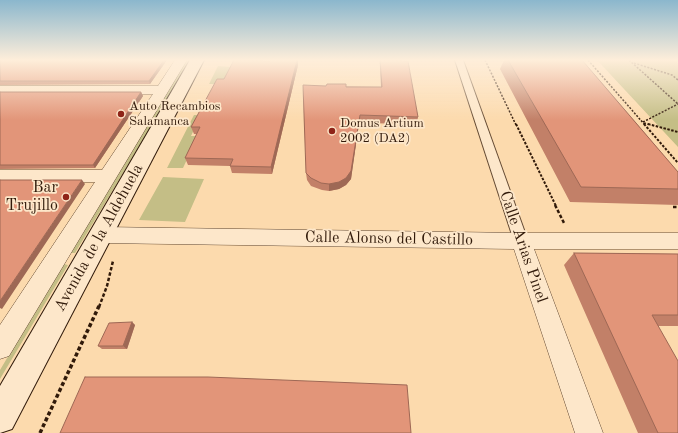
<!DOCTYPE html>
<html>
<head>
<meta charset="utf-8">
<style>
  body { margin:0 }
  canvas { display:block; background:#fcdaad }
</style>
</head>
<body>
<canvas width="678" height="433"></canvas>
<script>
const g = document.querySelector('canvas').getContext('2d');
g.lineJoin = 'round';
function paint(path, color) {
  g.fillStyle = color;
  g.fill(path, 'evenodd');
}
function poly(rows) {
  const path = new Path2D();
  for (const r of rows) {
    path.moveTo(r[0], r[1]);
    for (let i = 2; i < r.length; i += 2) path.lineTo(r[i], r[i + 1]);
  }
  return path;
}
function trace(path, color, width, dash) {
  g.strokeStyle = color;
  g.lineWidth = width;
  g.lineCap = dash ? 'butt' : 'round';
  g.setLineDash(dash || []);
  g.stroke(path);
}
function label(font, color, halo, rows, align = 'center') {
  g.font = font + ' "Old Standard TT",serif';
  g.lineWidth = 3.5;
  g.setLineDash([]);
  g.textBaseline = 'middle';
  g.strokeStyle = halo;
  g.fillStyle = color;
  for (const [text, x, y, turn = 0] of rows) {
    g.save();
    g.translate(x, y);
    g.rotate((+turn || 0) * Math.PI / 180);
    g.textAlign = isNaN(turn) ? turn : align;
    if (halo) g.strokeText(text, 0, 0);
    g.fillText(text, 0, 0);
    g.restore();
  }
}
const green = poly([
  [186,60,191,60,75,253,70,253],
  [597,60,674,60,678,63,678,147],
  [218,66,232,67,224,84,209,84],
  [194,115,201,115,191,136,198,136,183,168,167,168],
  [163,177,204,179,185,222,139,220],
  [63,264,68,265,0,379,0,370]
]);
const pathFar3 = poly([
  [485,60,516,125],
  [588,60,645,125],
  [629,60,678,104],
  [634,63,672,75,678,80],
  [643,122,678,104],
  [644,123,651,125]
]);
const pathFar2 = poly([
  [516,124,556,206],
  [644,124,678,163],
  [648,124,678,132]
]);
const pathFar1 = poly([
  [555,205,564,223],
  [673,207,678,207],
  [99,307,107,286,113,261]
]);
const path = poly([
  [40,433,99,306]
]);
const pedestrian = poly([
  [455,60,463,60,528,241,526,245,521,247,516,245,514,241,455,60]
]);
const minor = poly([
  [175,60,187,60,9,356,0,359,0,325,95,182,0,182,0,170,102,170,153,94,0,94,0,86,158,86,175,60],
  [101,227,521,233,678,233,678,249,534,249,603,433,575,433,514,249,101,243,94,240,91,235,94,230,101,227]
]);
const secondary = poly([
  [190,60,204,60,12,429,0,433,0,386,190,60]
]);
const wall = poly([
  [167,60,150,84,0,85,0,61],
  [380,60,418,117,417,124,359,123,351,179,346,185,339,189,329,191,322,190,311,186,307,180,306,173,326,86,381,87,380,67],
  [504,60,582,60,678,172,678,205,570,202,500,69],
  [298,65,272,174,232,173,230,166,188,165,185,158,197,134,194,134,191,127,224,79],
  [0,92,141,92,143,96,95,168,0,169],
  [574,253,678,254,678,326,658,326,678,433,638,433,564,265],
  [132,322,135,325,127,349,102,349,98,346]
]);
const shadedWall = poly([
  [164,60,167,60,150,84,149,81],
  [297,60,298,60,298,65,272,174,271,167],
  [141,92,143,96,95,168,93,165],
  [360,115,359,123,351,179,346,185,339,189,329,191,329,184],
  [82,180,85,184,2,309,0,308,0,301],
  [132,322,135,325,127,349,123,346]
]);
const building = poly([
  [2,60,164,60,149,81,0,81,0,61,2,60],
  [234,60,270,61,271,60,297,60,271,167,230,166,233,159,185,158,200,127,191,127,217,79,224,79,234,60],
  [380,60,408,61,418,117,360,115,351,171,346,178,339,182,329,184,321,183,311,178,306,173,303,85,326,86,327,84,346,84,346,87,382,87,380,60],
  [508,60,582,60,678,172,678,189,581,187,508,60],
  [0,92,141,92,93,165,0,165,0,92],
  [0,180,82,180,0,301,0,180],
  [574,253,678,254,678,315,652,315,678,361,678,433,658,433,574,253],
  [132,322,123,346,98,346,109,323,132,322],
  [85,377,208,377,407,385,411,433,60,433,85,377]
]);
const markers = [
  [121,114,4,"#8f2418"],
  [332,131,4,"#8f2418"],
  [66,197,4,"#8f2418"]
];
const farPoinames = [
  ["Auto Recambios",129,107],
  ["Salamanca",129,122],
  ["Domus Artium",340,124],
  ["2002 (DA2)",340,139]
];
const poiNames = [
  ["Bar",58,188],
  ["Trujillo",58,206]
];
const streetNames = [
  ["Avenida de la Aldehuela",99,238,-61],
  ["Calle Alonso del Castillo",389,239,1],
  ["Calle Arias Pinel",523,247,71]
];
paint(green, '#c4be86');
trace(pedestrian, '#644a33', 2);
trace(minor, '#644a33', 1);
trace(secondary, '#311a0a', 2);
trace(pathFar3, '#311a0a', 1.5, [2, 1.5]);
trace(pathFar2, '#311a0a', 2, [2.5, 1.5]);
trace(pathFar1, '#311a0a', 2.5, [3.5, 2]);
trace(path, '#311a0a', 3.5, [4, 2.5]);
paint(pedestrian, '#fde7ca');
paint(minor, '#fde7ca');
paint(secondary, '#fde7ca');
paint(wall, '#c28068');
paint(shadedWall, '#9e6855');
paint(building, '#e29579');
trace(building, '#9e6855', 1);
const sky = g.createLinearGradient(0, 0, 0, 120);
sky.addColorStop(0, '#8bb7cd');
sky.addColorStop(0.5, '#feeeda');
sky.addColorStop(1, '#feeeda00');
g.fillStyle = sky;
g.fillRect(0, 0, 678, 120);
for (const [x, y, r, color] of markers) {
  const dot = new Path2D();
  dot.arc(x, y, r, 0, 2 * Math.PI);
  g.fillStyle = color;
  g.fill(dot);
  trace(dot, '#fde7ca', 1.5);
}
label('13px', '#311a0a', '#fde7ca', farPoinames, 'left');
label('16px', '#311a0a', '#fde7ca', poiNames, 'right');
label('16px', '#311a0a', '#fde7ca', streetNames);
</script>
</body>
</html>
